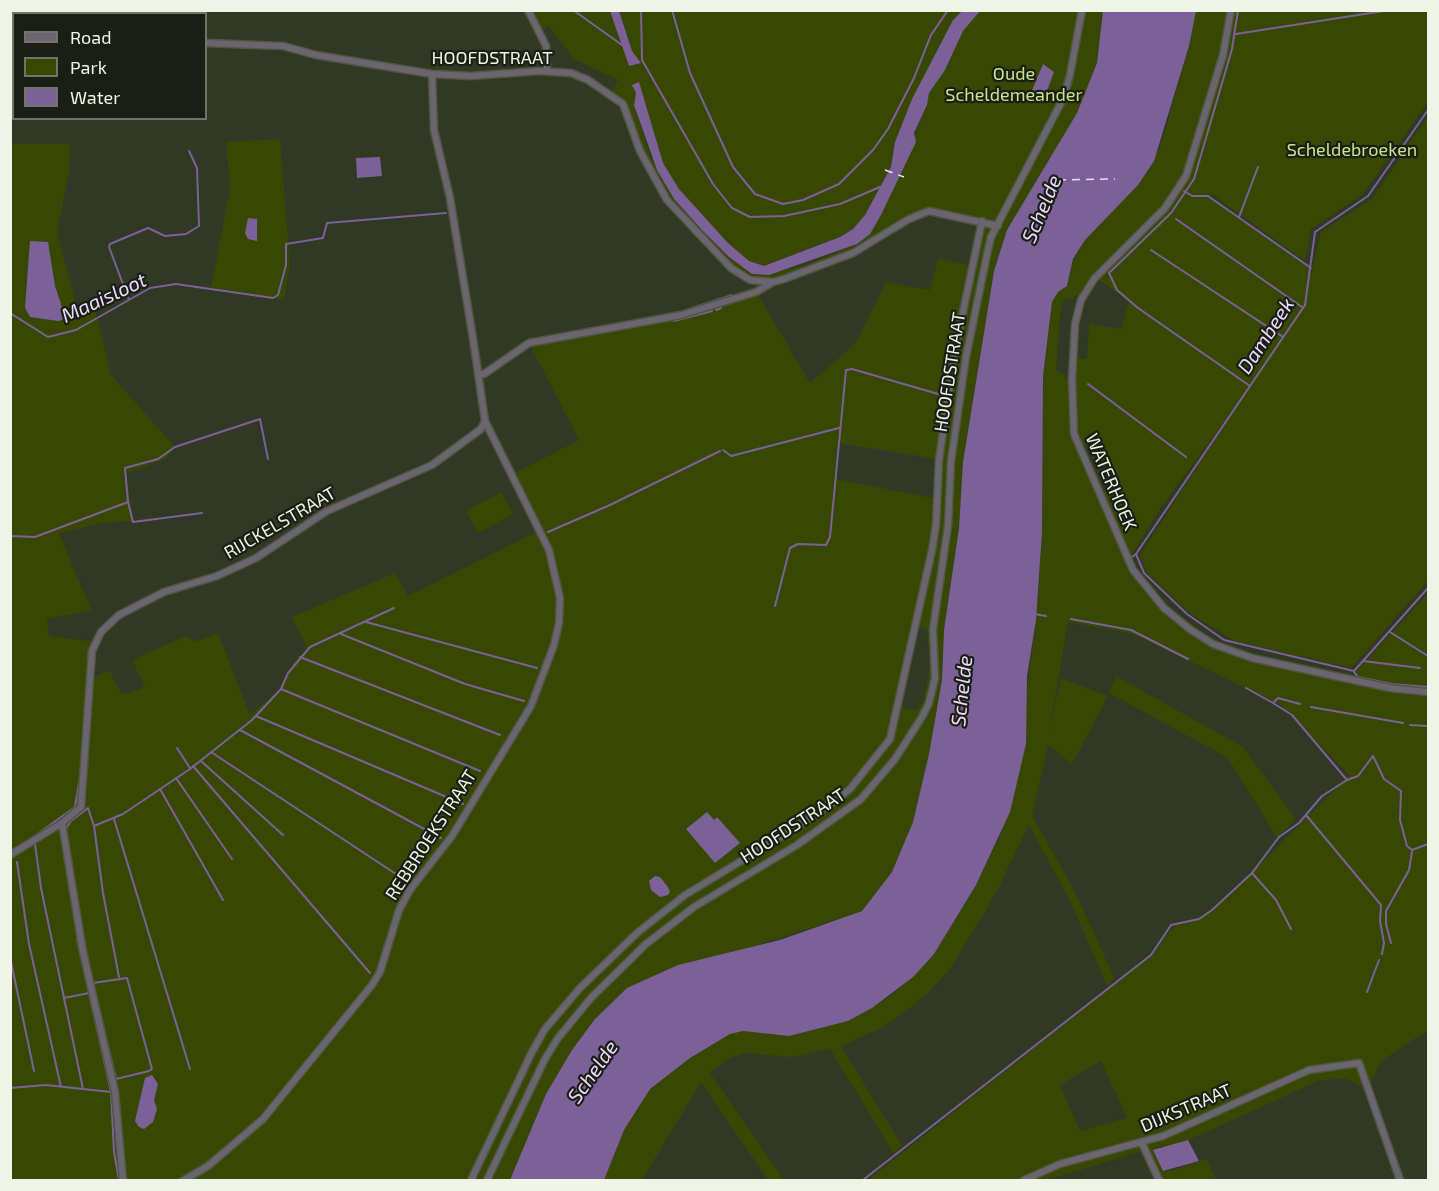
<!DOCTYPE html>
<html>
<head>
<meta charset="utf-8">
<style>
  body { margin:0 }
  #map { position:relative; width:1439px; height:1191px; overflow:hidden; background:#313823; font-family:"Exo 2",sans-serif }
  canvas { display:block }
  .frame { position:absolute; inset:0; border:12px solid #eff4e7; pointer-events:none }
  .legend { position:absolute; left:12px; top:12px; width:195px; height:108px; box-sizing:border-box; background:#1b1e15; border:2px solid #707469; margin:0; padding:8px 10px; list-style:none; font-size:18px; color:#eff4e7 }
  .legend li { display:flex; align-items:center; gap:12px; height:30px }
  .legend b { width:30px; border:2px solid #707469 }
</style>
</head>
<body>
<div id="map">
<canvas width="1439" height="1191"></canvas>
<div class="frame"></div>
<ul class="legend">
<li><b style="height:8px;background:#6a656f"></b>Road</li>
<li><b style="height:16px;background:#384802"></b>Park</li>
<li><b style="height:16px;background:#7c6199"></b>Water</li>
</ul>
</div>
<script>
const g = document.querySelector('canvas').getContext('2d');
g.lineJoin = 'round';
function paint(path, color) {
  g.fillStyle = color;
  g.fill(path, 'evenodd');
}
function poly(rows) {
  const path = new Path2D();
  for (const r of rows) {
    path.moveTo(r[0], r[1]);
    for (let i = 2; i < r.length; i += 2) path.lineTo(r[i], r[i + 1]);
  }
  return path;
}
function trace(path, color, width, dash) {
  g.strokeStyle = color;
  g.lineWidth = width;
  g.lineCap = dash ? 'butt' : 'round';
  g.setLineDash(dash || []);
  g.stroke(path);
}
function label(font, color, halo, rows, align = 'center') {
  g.font = font + ' "Exo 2",sans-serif';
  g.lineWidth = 4.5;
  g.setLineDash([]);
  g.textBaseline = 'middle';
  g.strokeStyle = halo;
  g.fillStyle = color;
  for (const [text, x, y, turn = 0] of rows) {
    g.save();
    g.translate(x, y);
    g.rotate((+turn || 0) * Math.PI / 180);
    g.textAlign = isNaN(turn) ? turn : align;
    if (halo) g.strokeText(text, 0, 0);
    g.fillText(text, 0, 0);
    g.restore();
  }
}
const green = poly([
  [529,11,610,11,629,66,640,62,632,51,619,11,962,11,953,20,912,99,895,142,891,167,865,215,853,229,840,237,764,266,749,261,728,243,679,189,663,163,639,83,633,85,636,93,634,105,650,155,674,199,729,257,752,274,763,275,805,265,857,244,871,229,881,215,899,176,927,105,929,93,945,70,963,31,980,11,1103,11,1097,63,1077,113,1007,230,994,271,963,462,959,528,944,630,942,680,929,754,913,822,892,872,862,911,627,988,595,1019,572,1050,546,1094,510,1180,11,1180,11,144,70,144,69,173,57,232,78,313,95,309,111,375,174,446,166,459,125,473,134,521,101,523,59,533,91,610,47,619,49,636,96,642,91,679,109,670,122,695,145,687,132,660,186,636,196,642,218,633,250,715,282,688,296,658,308,650,292,617,395,573,408,596,540,530,513,474,579,440,529,343,648,322,756,292,810,383,855,344,886,282,930,290,938,258,971,266,982,221,974,217,937,209,929,211,875,241,773,282,739,275,681,217,649,169,626,104,612,91,618,80,574,59,549,26,542,30],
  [839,443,937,459,937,499,835,479],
  [917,626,927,629,930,667,923,701,917,711,898,707],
  [1196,11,1428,11,1428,102,1363,194,1311,229,1305,261,1213,195,1209,196,1311,268,1311,276,1321,232,1373,198,1428,116,1428,581,1351,668,1234,641,1187,611,1146,572,1140,555,1240,400,1160,509,1130,557,1144,591,1193,635,1212,646,1255,661,1320,676,1381,690,1428,695,1428,1036,1425,1032,1381,1061,1368,1089,1344,1078,1318,1081,1200,1135,1169,1147,1158,1147,1166,1172,1207,1159,1216,1180,1159,1180,1145,1150,1047,1180,868,1180,1155,952,1163,938,1178,924,1195,921,1216,908,1349,775,1281,705,1134,634,1068,622,1049,733,1061,678,1108,696,1072,764,1048,745,1032,816,1072,886,1115,979,1107,985,1069,899,1029,825,995,895,951,968,928,993,907,1010,883,1027,841,1046,902,1146,894,1154,830,1049,791,1057,744,1053,729,1058,710,1073,784,1180,768,1180,701,1082,642,1180,604,1180,624,1130,650,1089,690,1058,730,1034,743,1031,789,1036,848,1021,872,1008,894,993,934,954,976,885,1001,834,1025,703,1036,620,1042,532,1043,376,1052,302,1058,292,1067,286,1074,259,1085,240,1111,213,1160,148,1189,46],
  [1094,276,1129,301,1121,329,1089,324,1087,359,1073,359,1072,379,1066,379,1064,374,1056,371,1061,304,1066,299,1073,299,1075,296,1081,295],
  [1078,445,1093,446,1120,480,1100,493],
  [1101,1061,1127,1118,1080,1131,1060,1085],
  [280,139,290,266,284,300,211,288,230,188,226,142],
  [501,492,513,514,478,533,466,511],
  [1428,593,1428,687,1358,678,1354,674,1356,672],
  [1116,676,1243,747,1296,819,1277,838,1228,758,1109,693]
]);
const water = poly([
  [610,11,619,11,632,51,641,63,629,66],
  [962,11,980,11,963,31,945,70,929,93,927,105,914,133,916,142,881,215,870,234,857,244,769,275,752,274,729,257,702,230,674,199,657,170,634,105,636,93,632,85,639,82,663,163,679,189,728,243,749,261,764,266,840,237,853,229,865,215,891,167,895,142,912,99,953,20],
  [1103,11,1196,11,1189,46,1154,161,1138,185,1085,240,1073,259,1067,286,1058,292,1052,302,1043,376,1042,532,1036,620,1027,676,1026,744,1010,812,976,885,934,954,913,977,872,1008,848,1021,789,1036,743,1031,730,1034,690,1058,650,1089,624,1130,604,1180,510,1180,546,1094,572,1050,595,1019,627,988,678,965,780,940,862,911,892,872,913,822,929,754,942,680,944,630,959,528,963,462,994,271,1007,230,1077,113,1097,63],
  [1043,64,1054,72,1044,99,1038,100,1030,95],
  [380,157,382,176,357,178,356,158],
  [248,218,257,219,257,241,248,239,245,233],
  [30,241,48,242,55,286,66,319,58,321,30,317,25,308],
  [707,812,714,820,717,817,740,843,715,863,686,829],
  [655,876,660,877,668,887,670,892,668,895,660,897,651,890,649,881],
  [152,1075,158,1084,154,1100,157,1109,153,1122,144,1129,139,1127,135,1121,145,1078],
  [1188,1140,1199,1161,1163,1171,1153,1150]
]);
const stream = poly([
  [573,10,622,45],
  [641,10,642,60,713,184,732,208,750,217,784,216,840,204,880,187],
  [672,10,690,73,733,167,755,194,783,204,803,200,839,184,873,150,888,129,914,78,931,35,948,10],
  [1238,10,1232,49,1194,179,1171,213,1109,273,1117,290,1138,308,1250,386],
  [1236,34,1390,10],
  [1184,191,1192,196,1208,196,1311,268],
  [1239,217,1258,167],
  [1176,219,1302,307],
  [1151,250,1283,337],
  [129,300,109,247,110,244,148,228,165,236,186,234,199,226,197,168,189,151],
  [692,308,732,295],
  [716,310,721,308],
  [10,313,48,337,76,330,150,288,176,284,273,298,278,295,286,265,286,244,323,238,327,223,446,213],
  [674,321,712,311],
  [1088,384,1186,457],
  [723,450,731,456,839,428],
  [128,502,125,468,158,459,175,447,260,419,268,459],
  [548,532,610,505,720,451],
  [10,536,35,537,128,502,133,522,202,513],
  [1136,554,1144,573,1187,614,1224,640,1354,671,1428,588],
  [1132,557,1136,554,1305,305,1315,232,1368,196,1428,110],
  [775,606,790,548,798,544,826,545,830,537,846,370,852,369,945,396],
  [1034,614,1046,616],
  [1071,619,1131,630,1188,659],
  [366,622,537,668],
  [1390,632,1428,656],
  [341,634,465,684,524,701],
  [300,657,500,735],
  [1363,661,1420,668],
  [1354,672,1358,677,1392,684,1428,687],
  [1246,688,1273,703,1278,698,1300,704],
  [281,689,480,771],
  [1273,703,1292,715,1347,780,1358,776,1373,756,1384,779,1401,791,1400,820,1407,846,1412,850,1428,844],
  [1311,707,1403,723],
  [256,716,463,804],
  [1410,725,1428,726],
  [240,730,441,838],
  [177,748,190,768],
  [211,752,408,882],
  [201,761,283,835],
  [193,766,370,973],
  [176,778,232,859],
  [160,789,223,900],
  [1306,815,1381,905,1380,921,1384,943,1382,954],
  [114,819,190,1069],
  [94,826,123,814,190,769,252,720,281,689,288,673,310,647,394,608],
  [65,830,71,821,88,808,94,826,103,893,119,977],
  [32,838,75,807,80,777],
  [22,844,32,838],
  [35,844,41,888,83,1089,111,1092],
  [17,862,29,944,61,1087],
  [1252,873,1276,900,1291,929],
  [77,939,111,1092,114,1152,119,1180],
  [1391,943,1386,924,1386,911,1409,870,1412,852],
  [85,945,93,983,116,1079,149,1071,152,1069,127,978,93,983],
  [10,957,34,1071],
  [1367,992,1379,960],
  [64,998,89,993],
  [10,1069,11,1071],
  [10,1088,46,1085,83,1089],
  [10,1160,10,1163],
  [199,1168,206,1163],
  [178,1180,183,1177],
  [190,1180,203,1172],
  [863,1180,1151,955,1171,925,1199,919,1212,910,1252,873,1279,837,1299,823,1322,796,1347,780]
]);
const ferry = poly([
  [885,170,904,177],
  [1058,180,1115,179]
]);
const street = poly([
  [528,10,546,46,547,71],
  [1231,10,1223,55,1186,176,1165,208,1094,279,1081,300,1075,324,1072,379,1074,434,1133,570,1164,608,1191,630,1213,644,1252,658,1390,688,1428,692],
  [180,14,180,10],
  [10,24,14,25],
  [206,43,283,46,316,55,432,74,471,76,539,71,571,73,588,80,623,104,640,151,667,200,731,268,750,280,773,282,784,279,853,253,909,219,929,211,998,226],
  [478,374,484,374,529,343,681,315,756,292,773,282],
  [62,823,83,952,115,1092,123,1180],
  [10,855,62,823,81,807,92,651,101,632,119,615,164,592,217,576,256,558,327,511,432,465,481,429,485,421,474,345,450,198,434,130,432,74],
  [1142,1143,1159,1180],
  [184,1180,208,1166,263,1119,372,985,380,972,399,910,410,890,452,836,531,706,554,645,559,623,560,598,549,550,485,421],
  [471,1180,532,1052,545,1029,580,988,637,933,685,895,789,832,839,798,850,789,890,739,932,550,936,525,939,460,954,355,982,221],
  [487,1180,545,1059,558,1038,591,998,646,944,694,907,797,845,861,799,895,759,922,717,929,703,935,678,933,629,948,526,951,461,966,357,988,250,991,237,1063,99,1070,75,1082,10],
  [1024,1180,1060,1164,1163,1136,1309,1070,1359,1063,1400,1180]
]);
const streetNames = [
  ["HOOFDSTRAAT",492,58],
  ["HOOFDSTRAAT",950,372,-81],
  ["WATERHOEK",1111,482,67],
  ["RIJCKELSTRAAT",280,523,-30],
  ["HOOFDSTRAAT",793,826,-33],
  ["REBBROEKSTRAAT",431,835,-57],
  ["DIJKSTRAAT",1186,1108,-23]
];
const parkNames = [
  ["Oude",1014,74],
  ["Scheldemeander",1014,95],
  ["Scheldebroeken",1352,150]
];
const waterNames = [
  ["Schelde",1042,209,-67],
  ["Maaisloot",104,298,-25],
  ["Dambeek",1266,336,-57],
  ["Schelde",962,691,-84],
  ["Schelde",593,1072,-55]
];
paint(green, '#384802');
paint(water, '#7c6199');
trace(stream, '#7c6199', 2);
trace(ferry, '#ebdcfe', 1.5, [8, 6]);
trace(street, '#4f5642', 9);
trace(street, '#6a656f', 6);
label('18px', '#eff4e7', '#1b1e15', streetNames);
label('18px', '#c9e68b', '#1b1e15', parkNames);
label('italic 20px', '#ebdcfe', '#1b1e15', waterNames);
</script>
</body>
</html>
